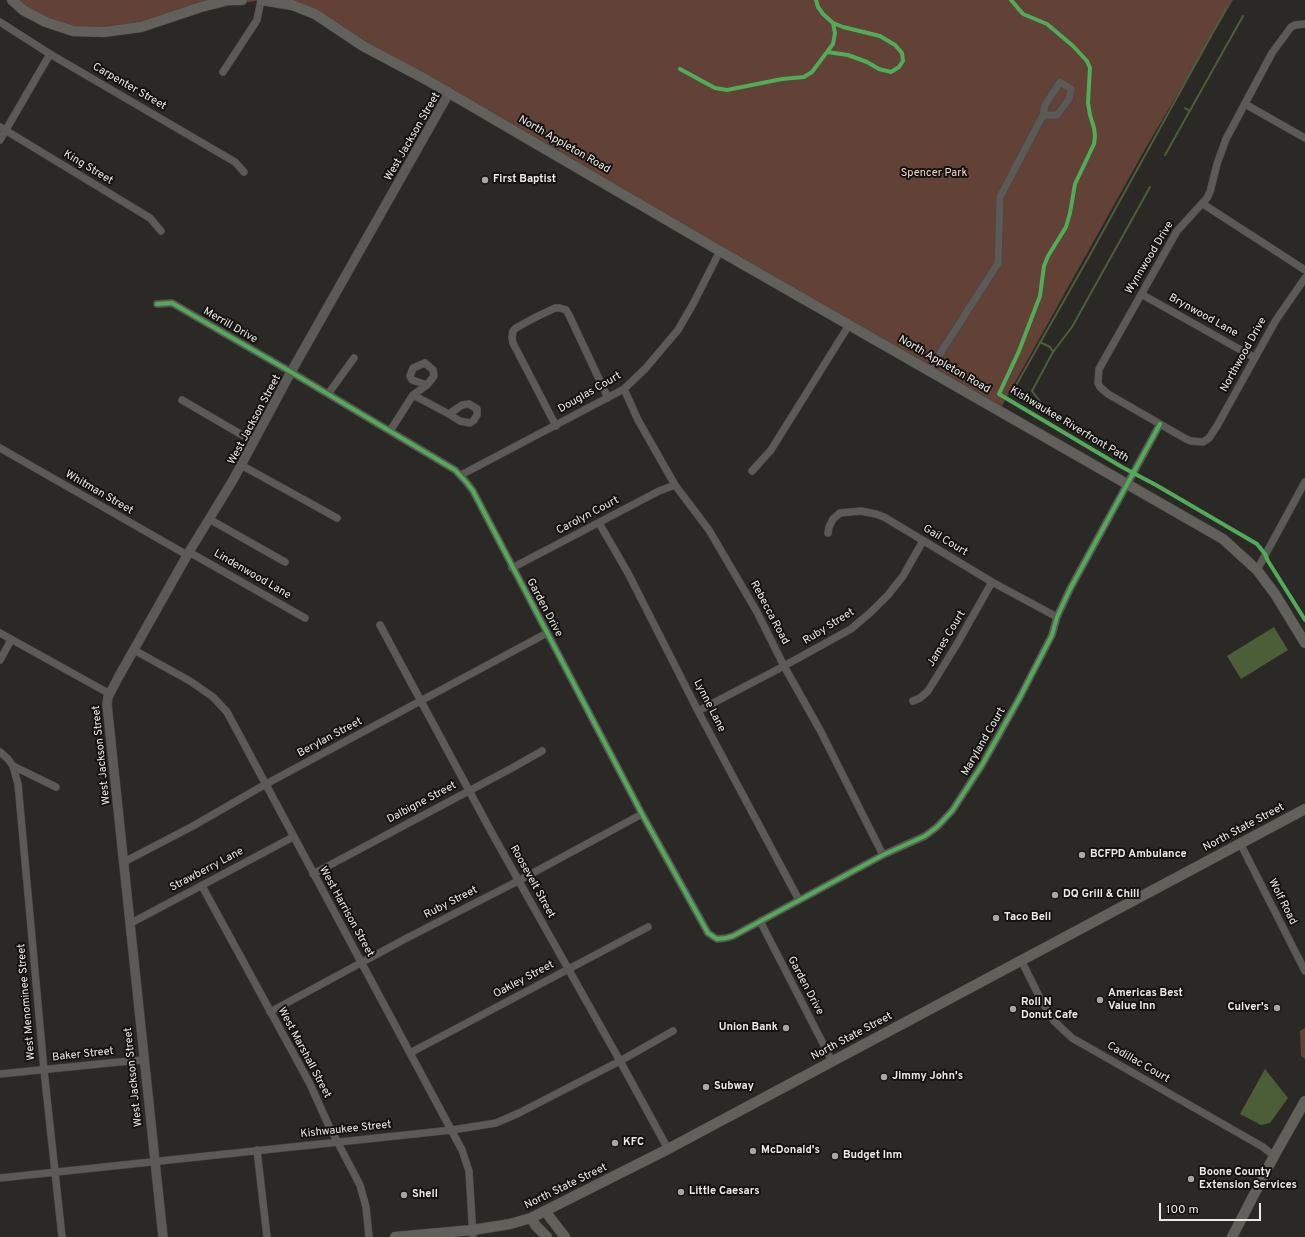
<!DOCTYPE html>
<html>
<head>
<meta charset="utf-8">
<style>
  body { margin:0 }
  #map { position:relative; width:1305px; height:1237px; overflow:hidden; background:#2b2926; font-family:Overpass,sans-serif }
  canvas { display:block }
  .scale { position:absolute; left:1159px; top:1203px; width:102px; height:18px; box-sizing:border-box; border:2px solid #ebe9e5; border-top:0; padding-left:5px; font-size:12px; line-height:14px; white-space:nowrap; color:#ebe9e5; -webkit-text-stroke:3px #141310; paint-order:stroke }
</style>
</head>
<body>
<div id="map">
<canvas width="1305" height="1237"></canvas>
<div class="scale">100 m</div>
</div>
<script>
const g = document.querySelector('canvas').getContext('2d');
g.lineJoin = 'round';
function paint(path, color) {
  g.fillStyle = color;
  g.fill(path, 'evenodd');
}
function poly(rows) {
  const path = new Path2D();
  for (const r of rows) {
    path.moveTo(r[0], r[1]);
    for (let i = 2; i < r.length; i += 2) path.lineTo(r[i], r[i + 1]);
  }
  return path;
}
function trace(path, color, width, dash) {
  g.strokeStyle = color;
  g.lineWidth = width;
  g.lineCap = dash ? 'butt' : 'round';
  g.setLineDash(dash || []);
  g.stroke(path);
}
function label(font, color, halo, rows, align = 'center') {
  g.font = font + ' Overpass,sans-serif';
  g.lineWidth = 4;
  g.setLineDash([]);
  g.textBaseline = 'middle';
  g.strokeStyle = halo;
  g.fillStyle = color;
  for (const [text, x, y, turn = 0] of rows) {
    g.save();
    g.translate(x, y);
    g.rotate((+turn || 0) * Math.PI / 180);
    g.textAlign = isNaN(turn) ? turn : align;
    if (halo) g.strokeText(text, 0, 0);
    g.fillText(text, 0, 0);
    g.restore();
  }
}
const green = poly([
  [12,0,260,0,139,23,104,32,73,31],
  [262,0,1233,0,1144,151,999,411,315,14],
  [1305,1028,1305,1059,1301,1056,1300,1031]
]);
const water = poly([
  [1274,627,1288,650,1241,679,1227,656],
  [1265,1069,1288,1098,1270,1123,1261,1125,1240,1114]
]);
const stream = poly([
  [1185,108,1190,111],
  [1165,155,1243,16],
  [1040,342,1050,347,1053,352],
  [1011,394,1091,253,1227,7],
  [1049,413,1032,391,1053,352,1072,327,1150,187]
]);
const minor = poly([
  [0,22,50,54,235,162,244,172],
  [1305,24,1295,25,1291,27,1272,53,1226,139,1217,164,1210,192,1207,198,1177,231,1099,369,1098,383,1100,387,1108,394,1186,439,1191,441,1203,442,1209,438,1217,426,1276,320,1305,278],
  [223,72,257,20,261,0],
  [1060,82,1071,89,1069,99,1057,115,1043,115,1045,105,1060,82],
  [1245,104,1305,138],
  [0,127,150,218,161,231],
  [0,140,50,54],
  [1203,204,1305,270],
  [1141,294,1255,358],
  [157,304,172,303,291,372,455,470,467,483,473,491,642,814,708,933,717,939,726,938,733,936,883,855,925,836,937,827,952,811,982,765,1020,697,1052,635,1057,617,1070,589,1160,424],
  [425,363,433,370,434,376,427,385,412,380,410,376,413,368,425,363],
  [929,371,998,263,1000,197,1043,115],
  [624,389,638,420,675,485,709,530,757,612,784,666,820,730,883,855],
  [328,394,354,358],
  [413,395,449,414],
  [182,400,254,442],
  [469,404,477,409,477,415,474,420,470,423,460,421,449,414,462,405,469,404],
  [556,426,513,343,512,337,513,331,516,328,534,318,555,308,560,308,566,310,569,315,608,398],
  [390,431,413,395,427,385],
  [0,448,187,555],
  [241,465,337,518],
  [752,471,771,450,849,325],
  [461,475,624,389,645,369,678,330,693,304,720,251],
  [209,519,285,562],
  [599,523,628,573,698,711,799,900],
  [828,533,829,527,833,519,840,513,861,511,876,514,884,517,992,582,1057,617],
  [189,552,305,618],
  [512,568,659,491,675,485],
  [1257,570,1305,482],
  [380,625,493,835,620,1061,668,1149],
  [0,633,110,694],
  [134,650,190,681,213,697,227,712,462,1150,469,1171,473,1237],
  [0,660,11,640],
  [913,701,920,698,928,691,957,644,992,582],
  [698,711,784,666,851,629,871,612,888,595,903,576,923,541],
  [0,752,8,759,13,766,56,787],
  [13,766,18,784,44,1070,62,1237],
  [1240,843,1305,971],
  [124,862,193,826,266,784,547,633],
  [313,874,512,768,542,751],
  [202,886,310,1084,328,1124,360,1185,366,1207,369,1237],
  [760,921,832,1061],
  [131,923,293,837],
  [1021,960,1041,1000,1054,1021,1072,1038,1263,1147,1274,1156],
  [270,1012,405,939,518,881,642,814],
  [410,1053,648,927],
  [0,1074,119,1062,144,1060],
  [257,1150,267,1237],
  [0,1178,452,1130,496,1123,519,1113,620,1061,673,1031]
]);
const tertiary = poly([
  [163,1237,107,704,108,697,119,676,189,552,233,480,291,372,449,93]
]);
const secondary = poly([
  [12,0,23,10,46,22,73,31,104,32,141,27,201,7,228,0,242,0],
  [262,0,292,5,315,14,363,46,427,80,720,251,1223,539,1257,570,1275,594,1305,643],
  [545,1211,565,1237],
  [531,1218,536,1226,547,1237],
  [395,1237,473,1230,510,1224,531,1218,668,1149,1305,809],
  [1232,1237,1274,1156,1305,1101]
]);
const cycleway = poly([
  [1011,0,1023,14,1047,24,1073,46,1087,61,1090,68,1088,103,1090,115,1094,128,1095,136,1094,144,1075,184,1070,213,1066,227,1048,256,1044,266,1040,296,1019,351,999,394,1122,467,1156,485,1257,544,1265,554,1268,561,1305,620],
  [827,52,848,55,867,62,879,69,891,72,899,67,903,61,902,53,895,45,880,36,843,27,833,23],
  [680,69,715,88,727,90,782,79,804,77,812,72,833,44,835,33,833,23,823,14,818,7,816,0],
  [157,304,172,303,291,372,455,470,467,483,473,491,642,814,708,933,717,939,726,938,733,936,883,855,925,836,937,827,952,811,982,765,1020,697,1052,635,1057,617,1070,589,1160,424]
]);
const markers = [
  [485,180,4,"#a8a6a2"],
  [1082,855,4,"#a8a6a2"],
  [1055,895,4,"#a8a6a2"],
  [996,918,4,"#a8a6a2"],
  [1100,1000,4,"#a8a6a2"],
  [1277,1008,4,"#a8a6a2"],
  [1013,1009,4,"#a8a6a2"],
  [786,1028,4,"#a8a6a2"],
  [884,1077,4,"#a8a6a2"],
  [706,1087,4,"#a8a6a2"],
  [615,1143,4,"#a8a6a2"],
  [753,1151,4,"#a8a6a2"],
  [835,1156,4,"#a8a6a2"],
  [1191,1179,4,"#a8a6a2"],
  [681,1192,4,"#a8a6a2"],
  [404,1195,4,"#a8a6a2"]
];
const streetNames = [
  ["Carpenter Street",129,87,30],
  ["West Jackson Street",413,137,-60],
  ["North Appleton Road",564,145,30],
  ["King Street",88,168,31],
  ["Wynnwood Drive",1150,258,-59],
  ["Brynwood Lane",1203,316,29],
  ["Merrill Drive",230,326,30],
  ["Northwood Drive",1244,355,-61],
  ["North Appleton Road",944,365,30],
  ["Douglas Court",590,393,-30],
  ["West Jackson Street",255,420,-62],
  ["Kishwaukee Riverfront Path",1069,425,31],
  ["Whitman Street",99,493,30],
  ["Carolyn Court",588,516,-28],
  ["Gail Court",945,541,31],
  ["Lindenwood Lane",252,575,30],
  ["Garden Drive",544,608,62],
  ["Rebecca Road",769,613,62],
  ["Ruby Street",829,627,-32],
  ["James Court",947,639,-59],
  ["Lynne Lane",709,706,63],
  ["Berylan Street",330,738,-28],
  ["Maryland Court",984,742,-60],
  ["West Jackson Street",102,755,-96],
  ["Dalbigne Street",422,803,-28],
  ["North State Street",1244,828,-28],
  ["Strawberry Lane",207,870,-28],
  ["Roosevelt Street",532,882,61],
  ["Wolf Road",1282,902,63],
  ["Ruby Street",451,903,-27],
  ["West Harrison Street",346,912,61],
  ["Oakley Street",524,980,-28],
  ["Garden Drive",805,986,62],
  ["West Menominee Street",27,1002,-95],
  ["North State Street",852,1037,-28],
  ["West Marshall Street",304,1053,62],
  ["Baker Street",83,1055,-6],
  ["Cadillac Court",1138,1063,30],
  ["West Jackson Street",134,1077,-96],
  ["Kishwaukee Street",346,1130,-6],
  ["North State Street",566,1187,-26]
];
const parkNames = [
  ["Spencer Park",934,174]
];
const poiNames = [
  ["First Baptist",493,180],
  ["BCFPD Ambulance",1090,855],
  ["DQ Grill & Chill",1063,895],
  ["Taco Bell",1004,918],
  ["Americas Best",1108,994],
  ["Value Inn",1108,1007],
  ["Roll N",1021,1003],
  ["Donut Cafe",1021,1016],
  ["Culver's",1269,1008,"right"],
  ["Union Bank",778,1028,"right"],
  ["Jimmy John's",892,1077],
  ["Subway",714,1087],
  ["KFC",623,1143],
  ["McDonald's",761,1151],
  ["Budget Inm",843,1156],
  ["Boone County",1199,1173],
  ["Extension Services",1199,1186],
  ["Little Caesars",689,1192],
  ["Shell",412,1195]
];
paint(green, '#624137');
paint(water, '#4b5e38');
trace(stream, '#4b5e38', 2);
trace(minor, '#474543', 8);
trace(tertiary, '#474543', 10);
trace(secondary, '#474543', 11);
trace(minor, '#5b5a57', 7);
trace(tertiary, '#5b5a57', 9);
trace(secondary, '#61605b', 10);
trace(cycleway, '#51ab58', 4);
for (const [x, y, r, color] of markers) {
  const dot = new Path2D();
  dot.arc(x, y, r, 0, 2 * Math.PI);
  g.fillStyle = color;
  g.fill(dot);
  trace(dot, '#141310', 1.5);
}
label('11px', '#ebe9e5', '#141310', streetNames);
label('11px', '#f5d4cb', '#141310', parkNames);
label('bold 11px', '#ebe9e5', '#141310', poiNames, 'left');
</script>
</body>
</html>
